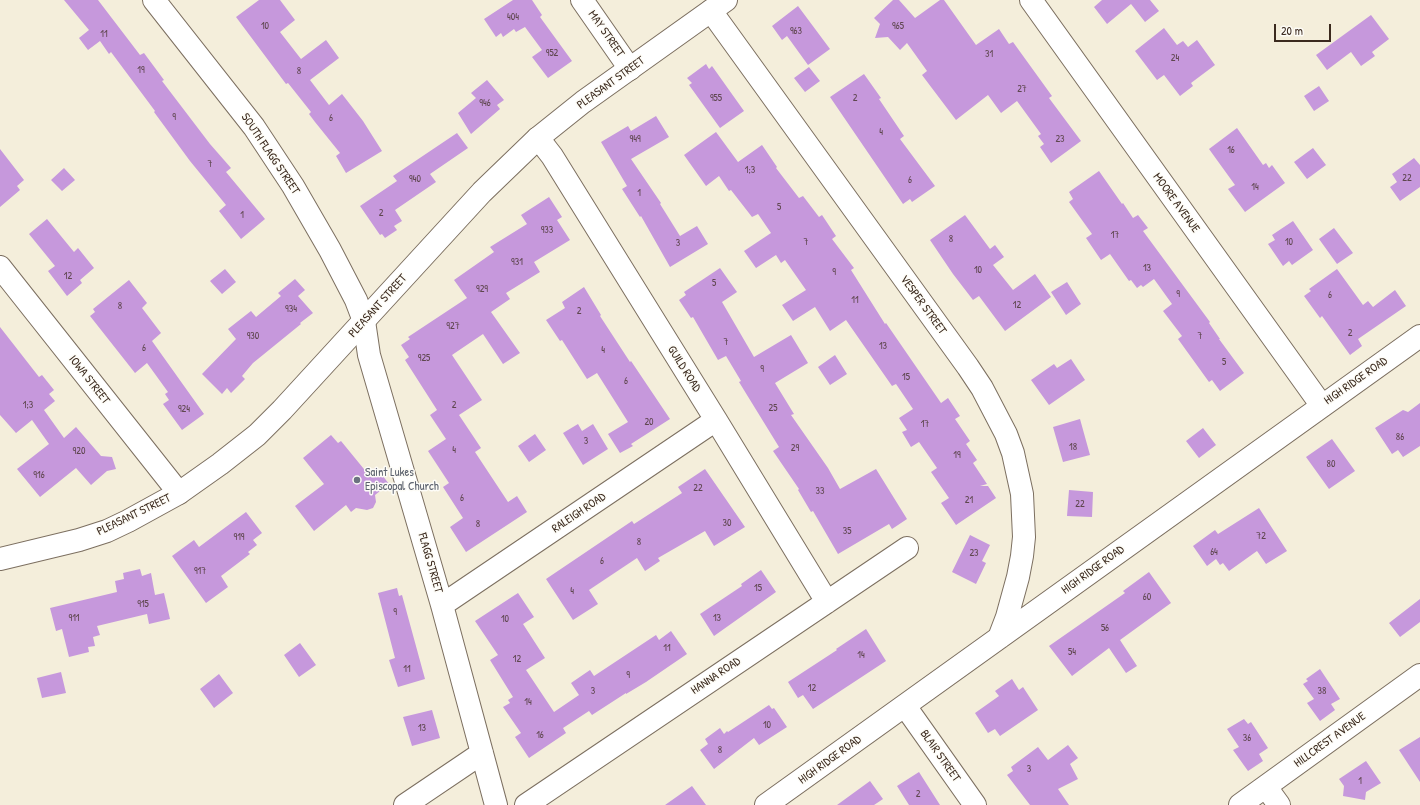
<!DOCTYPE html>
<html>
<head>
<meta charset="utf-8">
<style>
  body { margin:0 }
  #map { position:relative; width:1420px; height:805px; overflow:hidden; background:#f4eedb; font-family:"Patrick Hand",sans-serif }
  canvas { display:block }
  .scale { position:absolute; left:1274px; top:24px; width:57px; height:18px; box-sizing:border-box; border:2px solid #3b2a1e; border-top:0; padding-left:5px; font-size:12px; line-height:14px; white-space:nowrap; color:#3b2a1e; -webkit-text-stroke:3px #fdfcf7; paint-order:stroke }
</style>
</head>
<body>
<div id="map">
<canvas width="1420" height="805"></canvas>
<div class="scale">20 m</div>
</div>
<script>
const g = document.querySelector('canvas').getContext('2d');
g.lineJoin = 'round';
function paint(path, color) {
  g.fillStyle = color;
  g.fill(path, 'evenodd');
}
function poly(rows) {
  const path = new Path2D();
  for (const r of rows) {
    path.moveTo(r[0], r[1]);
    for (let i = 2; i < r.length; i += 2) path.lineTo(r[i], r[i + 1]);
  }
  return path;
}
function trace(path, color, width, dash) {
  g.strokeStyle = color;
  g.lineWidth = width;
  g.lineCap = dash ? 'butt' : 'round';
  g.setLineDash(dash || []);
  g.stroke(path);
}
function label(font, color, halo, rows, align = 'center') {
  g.font = font + ' "Patrick Hand",sans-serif';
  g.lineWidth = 3;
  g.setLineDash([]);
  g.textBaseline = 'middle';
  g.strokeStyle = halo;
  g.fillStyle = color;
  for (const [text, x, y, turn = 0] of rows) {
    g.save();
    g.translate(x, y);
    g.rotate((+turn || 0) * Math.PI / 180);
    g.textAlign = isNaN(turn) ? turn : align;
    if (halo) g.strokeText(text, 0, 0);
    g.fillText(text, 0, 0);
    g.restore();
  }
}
const building = poly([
  [64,0,98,0,140,55,144,53,164,80,162,81,210,144,231,168,226,172,265,219,241,239,219,211,226,205,190,161,154,112,155,111,111,52,109,54,100,41,88,50,79,38,89,30],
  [259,0,280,0,295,20,280,32,301,59,326,40,339,58,310,80,329,105,342,94,363,121,382,151,346,173,336,156,340,153,315,122,309,114,311,112,288,83,286,84,236,17],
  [513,0,532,0,542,15,540,17,572,61,548,78,532,57,542,50,525,27,516,32,514,29,503,37,501,33,496,37,484,19],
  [893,0,899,0,915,18,940,0,944,0,976,45,999,29,1009,44,1013,42,1052,96,1049,98,1081,141,1051,163,1040,147,1044,144,1038,136,1041,134,1017,101,1001,113,988,95,956,120,922,75,927,71,907,43,900,50,888,37,875,38,880,24,874,18],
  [1102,0,1150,0,1159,11,1145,22,1131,4,1107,24,1094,7],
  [798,6,830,49,808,65,787,36,782,40,772,26],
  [1371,15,1389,39,1372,52,1375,56,1361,66,1351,52,1327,70,1316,55],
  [1164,28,1177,45,1183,41,1188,47,1197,40,1215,65,1191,83,1193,86,1180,96,1164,75,1157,80,1135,51],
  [706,64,709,69,712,66,744,111,720,128,689,85,692,83,687,78],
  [809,67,820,81,805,92,794,78],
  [864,74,881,98,879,99,904,136,900,139,935,186,912,202,910,199,903,204,830,97],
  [487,80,504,100,497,105,500,109,471,134,458,113,476,98,471,93],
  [1319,86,1329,101,1314,111,1304,96],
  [656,116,669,137,631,159,661,203,660,204,680,236,697,226,708,244,670,267,641,216,640,217,622,189,627,186,601,142,628,126,631,131],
  [1237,128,1263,165,1266,163,1269,168,1272,165,1285,183,1245,212,1228,189,1235,185,1209,149],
  [716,132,738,162,762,145,777,167,776,168,799,198,803,196,819,217,822,215,836,236,832,239,854,268,851,270,885,324,886,323,941,403,948,398,960,416,955,419,970,441,966,444,977,460,973,463,987,484,980,486,988,486,996,498,956,525,941,503,949,498,931,472,937,468,919,442,911,447,902,432,907,430,899,418,913,409,896,384,892,386,846,320,830,331,815,307,793,321,782,305,806,290,785,260,781,263,776,255,756,268,744,251,771,233,758,214,752,217,731,190,729,191,719,176,706,186,684,155],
  [457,133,468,148,430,174,436,182,395,210,402,221,394,226,397,230,385,238,382,234,380,235,360,206,397,181,393,176],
  [1313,148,1326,165,1307,179,1294,162],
  [0,149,24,180,17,186,20,190,0,207],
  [1414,158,1420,165,1420,187,1400,201,1390,187,1397,182,1392,174],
  [64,168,75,180,62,191,51,180],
  [1099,171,1122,204,1123,203,1133,218,1138,215,1148,228,1143,231,1210,322,1209,323,1220,339,1219,339,1244,373,1220,391,1212,380,1209,382,1178,339,1182,336,1163,311,1172,304,1154,279,1143,287,1141,285,1137,288,1131,280,1129,281,1110,254,1101,260,1086,238,1092,234,1069,202,1073,199,1069,192],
  [549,197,562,217,557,220,570,240,534,262,540,272,506,293,510,299,491,312,520,353,503,364,483,334,452,355,482,400,459,415,481,448,475,452,508,502,517,496,527,512,466,552,450,527,463,518,443,487,449,483,428,451,446,439,430,415,437,410,405,360,409,357,401,345,410,339,408,337,467,298,454,280,494,252,490,247,527,224,521,215],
  [965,215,990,249,995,245,1004,257,993,265,1013,290,1035,274,1051,297,1005,331,979,296,973,300,953,274,930,240],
  [47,219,74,252,78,248,94,268,80,280,82,283,67,296,48,271,55,266,29,234],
  [1293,221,1313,250,1292,265,1289,261,1283,266,1268,244,1275,240,1272,235],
  [1334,228,1353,253,1337,264,1319,239],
  [720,268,737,292,722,302,754,357,791,335,808,363,775,383,794,414,791,415,828,468,840,489,876,469,907,519,892,529,889,524,838,554,813,511,811,512,798,490,799,489,773,451,779,447,739,382,741,381,726,356,718,360,693,317,691,318,679,300,686,295,684,292],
  [225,269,236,282,222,294,210,281],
  [1337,269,1363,305,1368,301,1373,307,1395,290,1406,306,1358,339,1362,346,1350,355,1322,316,1320,318,1304,296,1311,291,1309,289],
  [295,279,305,290,298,296,313,313,300,323,301,324,253,363,242,376,245,379,231,393,227,388,222,394,202,374,236,339,228,329,251,311,256,317,281,296,278,293],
  [129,280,147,303,142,308,161,333,152,341,204,414,182,430,163,404,169,400,165,394,168,392,147,363,135,373,90,316,95,312,93,309],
  [1067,282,1081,304,1066,315,1051,292],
  [584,287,601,315,600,316,630,362,631,361,670,419,631,444,633,446,620,453,608,434,628,422,597,373,587,379,562,340,560,341,546,320,565,308,562,302],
  [0,327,39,377,42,375,54,390,49,394,55,401,44,410,64,438,76,427,101,456,112,457,116,469,107,471,91,485,76,468,40,497,17,469,49,444,32,420,16,433,0,415],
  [835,355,847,374,830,385,818,367],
  [1071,359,1085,380,1049,405,1031,380,1054,364,1057,368],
  [1420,403,1420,446,1403,457,1398,450,1392,454,1375,428,1403,410,1408,412],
  [1080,419,1090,455,1063,462,1053,427],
  [578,424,582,431,593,424,608,449,583,465,563,433],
  [1203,428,1216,445,1199,458,1186,441],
  [535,434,546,450,529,462,518,446],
  [331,435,338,443,341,441,368,474,376,467,389,484,375,495,376,502,373,508,367,510,356,508,351,512,346,505,314,531,295,506,324,484,303,458],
  [1332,439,1355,471,1329,489,1306,457],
  [705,469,745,527,714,546,705,531,658,558,660,561,645,571,637,558,589,590,598,604,573,620,546,579,632,521,634,524,682,493,678,487],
  [1069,490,1093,492,1092,517,1067,516],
  [1259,508,1287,551,1266,564,1257,551,1229,571,1223,563,1220,565,1216,559,1207,566,1193,546,1215,530,1218,534],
  [246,512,262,533,253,540,257,545,248,552,250,554,221,576,228,587,206,603,172,556,194,540,199,547],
  [970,535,990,545,982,561,986,563,976,584,952,572],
  [140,569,142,576,151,573,155,595,164,593,170,619,149,624,147,614,97,626,100,635,93,637,95,646,88,647,89,652,69,657,62,629,56,631,50,608,117,592,115,581,124,579,123,573],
  [761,570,776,592,714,636,700,614,742,586,741,584],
  [1149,572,1171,603,1120,640,1137,666,1126,673,1109,648,1072,676,1049,646,1125,593,1123,591],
  [397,588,399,596,402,595,425,679,398,687,389,660,395,658,378,593],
  [518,593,534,617,523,624,545,658,526,670,554,712,579,695,571,683,590,670,594,676,656,635,659,640,671,631,687,654,646,682,626,694,626,693,592,715,589,711,563,728,566,733,529,758,515,737,521,733,503,707,510,703,508,700,513,697,490,660,498,655,475,621],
  [1420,599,1420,622,1400,637,1389,623],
  [866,629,886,661,813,709,803,695,798,698,788,682,837,650,836,649],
  [300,643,316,665,299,677,284,655],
  [1320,669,1340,699,1331,704,1335,710,1320,721,1307,703,1314,699,1303,684,1308,681,1306,679],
  [61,672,66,693,42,698,37,678],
  [219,674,233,693,214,708,200,689],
  [1012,679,1019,690,1023,687,1038,710,1000,736,995,729,988,733,975,713,999,696,995,691],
  [769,705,772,709,774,708,787,727,759,745,754,738,714,769,700,750,708,744,705,739,720,728,724,734,727,731,728,732],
  [432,710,440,738,412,746,403,717],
  [1244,719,1248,724,1251,722,1268,748,1259,754,1263,761,1248,771,1233,750,1239,747,1227,729],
  [1420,737,1420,782,1399,750],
  [1068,745,1078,758,1070,764,1078,779,1058,789,1069,805,1030,805,1007,775,1013,771,1011,767,1038,747,1048,760],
  [1366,761,1381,783,1366,792,1365,800,1343,796,1344,786,1339,779],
  [919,772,940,805,909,805,897,786],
  [870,781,883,799,874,805,837,805],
  [692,786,706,805,665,805]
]);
const minor = poly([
  [154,0,254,127,293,186,330,250,356,300,364,321,369,355,442,605,496,805],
  [582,0,630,69],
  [1031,0,1322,406],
  [711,11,968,367,982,388,1006,434,1013,453,1022,494,1024,537,1022,556,1018,577,1007,617,999,638],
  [538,138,552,156,716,420,827,602],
  [0,267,179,493],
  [442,605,716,420],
  [905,706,975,805],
  [1266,787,1279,805],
  [405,805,482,753],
  [526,805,907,548],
  [766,805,1420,336],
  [1240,805,1420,675]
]);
const major = poly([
  [0,559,79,540,107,531,128,521,179,493,220,464,257,435,282,410,482,192,538,138,583,102,726,0]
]);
const markers = [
  [357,480,4,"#6b7280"]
];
const numberNames = [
  ["404",513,17],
  ["10",265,26],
  ["965",898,26],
  ["963",796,31],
  ["11",104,34],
  ["952",552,53],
  ["31",989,54],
  ["24",1175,58],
  ["19",141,70],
  ["8",299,71],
  ["27",1022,89],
  ["955",716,98],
  ["2",855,98],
  ["946",485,103],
  ["9",174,117],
  ["6",331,118],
  ["4",881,132],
  ["949",635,139],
  ["23",1060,139],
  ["16",1231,150],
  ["7",210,164],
  ["1;3",750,170],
  ["22",1407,178],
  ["940",415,179],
  ["6",910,180],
  ["14",1255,187],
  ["1",639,193],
  ["5",779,207],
  ["2",381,213],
  ["1",242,215],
  ["933",547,230],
  ["17",1115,235],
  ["8",951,239],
  ["7",806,242],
  ["10",1289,242],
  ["3",678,243],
  ["931",517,262],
  ["13",1147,268],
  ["10",978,270],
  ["9",834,272],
  ["12",68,276],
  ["5",714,283],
  ["929",482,289],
  ["9",1178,294],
  ["6",1330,295],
  ["11",855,300],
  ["12",1017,305],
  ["8",120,306],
  ["934",291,309],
  ["2",579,311],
  ["927",453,326],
  ["2",1350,333],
  ["930",253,336],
  ["7",1200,336],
  ["7",726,342],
  ["13",883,346],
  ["6",144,348],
  ["4",603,350],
  ["925",424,358],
  ["5",1224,362],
  ["9",762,369],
  ["15",906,377],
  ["6",626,381],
  ["1;3",28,405],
  ["2",454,405],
  ["25",773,408],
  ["924",184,409],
  ["20",649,422],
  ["17",925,424],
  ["86",1400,437],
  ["3",586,441],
  ["18",1073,447],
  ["29",795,448],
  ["4",454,450],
  ["920",79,451],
  ["19",957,455],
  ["80",1331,464],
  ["916",39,475],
  ["22",698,488],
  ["33",820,491],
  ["6",462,498],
  ["21",969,500],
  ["22",1080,504],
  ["30",727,523],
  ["8",478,524],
  ["35",847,531],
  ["72",1261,536],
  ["919",239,537],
  ["8",639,542],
  ["64",1214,552],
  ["23",974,553],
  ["6",602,561],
  ["917",200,571],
  ["15",758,588],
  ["4",572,591],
  ["60",1147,597],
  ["915",143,604],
  ["9",395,612],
  ["911",74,618],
  ["13",717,618],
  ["10",505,619],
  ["56",1105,628],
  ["11",667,648],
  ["54",1072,652],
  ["14",861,655],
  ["12",517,659],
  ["11",407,669],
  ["9",628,675],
  ["12",812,688],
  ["3",593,691],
  ["38",1322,691],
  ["14",528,702],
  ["10",767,725],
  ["13",422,728],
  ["16",540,735],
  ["36",1247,738],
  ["8",720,750],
  ["3",1029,769],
  ["1",1360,781],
  ["2",918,794]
];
const streetNames = [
  ["MAY STREET",606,34,55],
  ["PLEASANT STREET",611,83,-36],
  ["SOUTH FLAGG STREET",270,154,56],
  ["MOORE AVENUE",1176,203,54],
  ["VESPER STREET",923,305,54],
  ["PLEASANT STREET",378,306,-48],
  ["GUILD ROAD",684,369,58],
  ["IOWA STREET",89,380,52],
  ["HIGH RIDGE ROAD",1356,381,-35],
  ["RALEIGH ROAD",579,513,-34],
  ["PLEASANT STREET",134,515,-26],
  ["FLAGG STREET",430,563,74],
  ["HIGH RIDGE ROAD",1093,570,-36],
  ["HANNA ROAD",716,676,-34],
  ["HILLCREST AVENUE",1330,740,-36],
  ["BLAIR STREET",940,756,55],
  ["HIGH RIDGE ROAD",830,760,-36]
];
const worshipNames = [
  ["Saint Lukes",365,473],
  ["Episcopal Church",365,487]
];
paint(building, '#c698dc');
trace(minor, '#7c6f60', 24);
trace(major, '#7c6f60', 24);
trace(minor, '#fff', 22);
trace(major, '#fff', 22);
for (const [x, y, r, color] of markers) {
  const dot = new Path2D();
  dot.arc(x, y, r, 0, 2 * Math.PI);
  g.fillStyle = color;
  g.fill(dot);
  trace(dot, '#fdfcf7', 1.5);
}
label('10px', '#5e464e', null, numberNames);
label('12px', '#3b2a1e', '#fdfcf7', streetNames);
label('12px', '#5b616d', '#fdfcf7', worshipNames, 'left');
</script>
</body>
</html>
